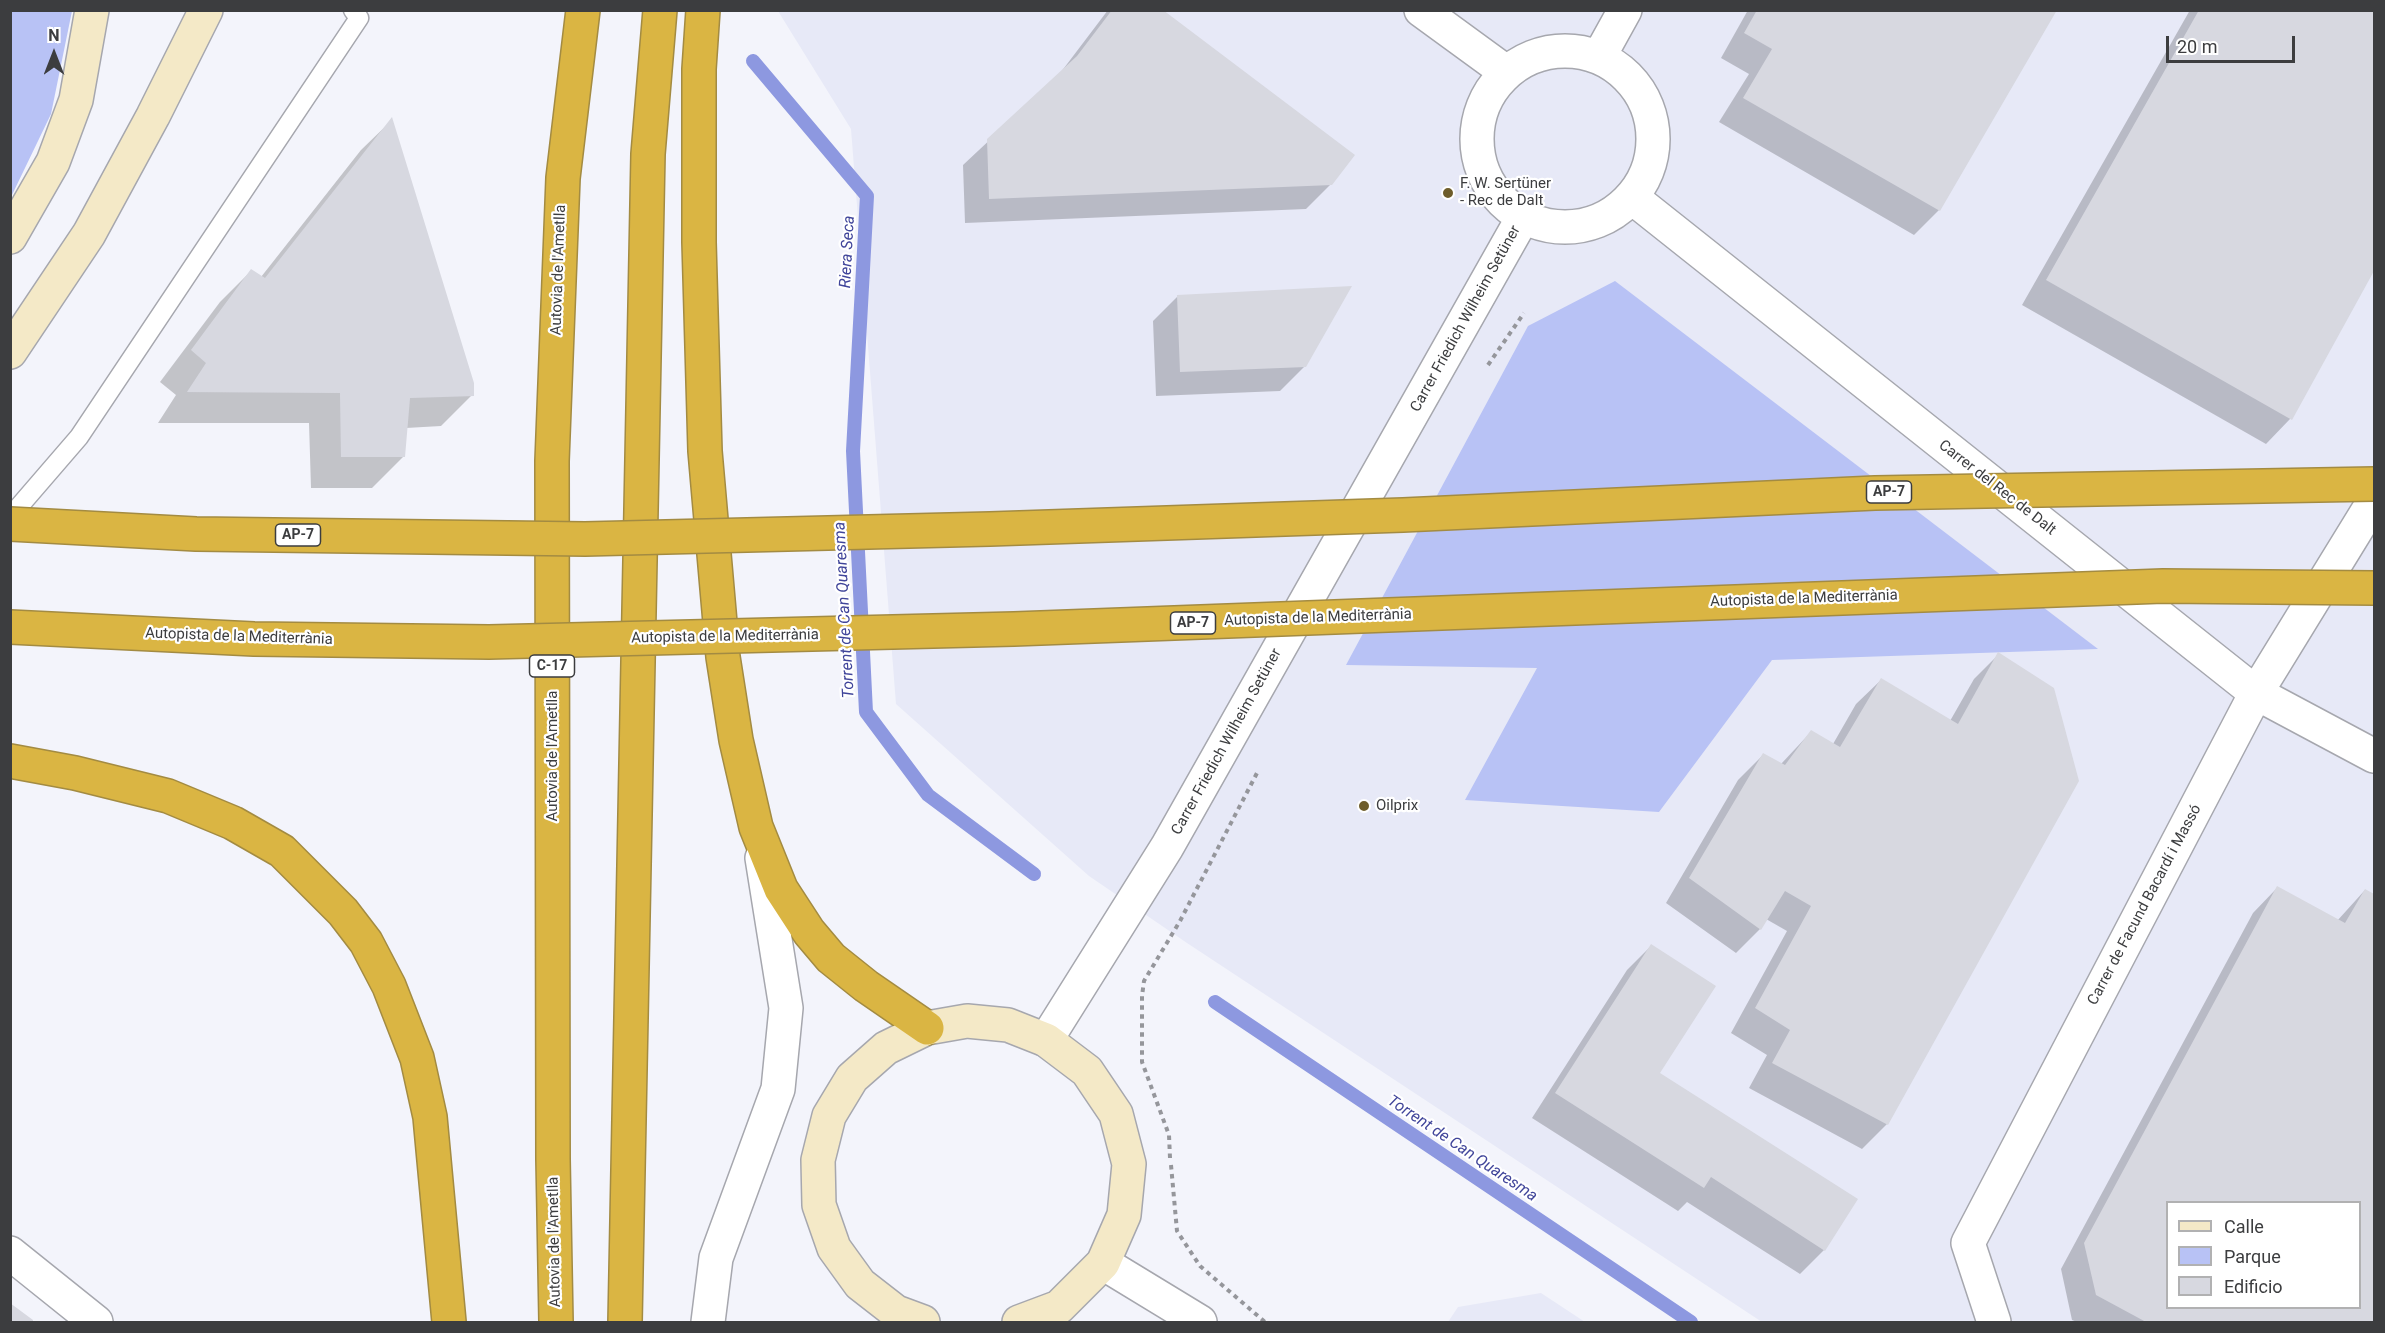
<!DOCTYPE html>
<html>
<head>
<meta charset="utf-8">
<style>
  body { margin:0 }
  #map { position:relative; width:2385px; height:1333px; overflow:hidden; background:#f3f4fb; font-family:Roboto,sans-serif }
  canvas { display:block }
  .frame { position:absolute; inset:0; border:12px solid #3c3d3f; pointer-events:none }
  .legend { position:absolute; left:2166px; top:1201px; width:195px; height:108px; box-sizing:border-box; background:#fff; border:2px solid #b1b1b2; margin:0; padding:8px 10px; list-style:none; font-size:18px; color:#3c3d3f }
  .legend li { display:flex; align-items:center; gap:12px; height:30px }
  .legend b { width:30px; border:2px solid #b1b1b2 }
  .north { position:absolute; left:24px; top:24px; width:60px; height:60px; -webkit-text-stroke:4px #fff; paint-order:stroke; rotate:0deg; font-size:16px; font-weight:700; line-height:24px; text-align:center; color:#3c3d3f }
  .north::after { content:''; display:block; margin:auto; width:21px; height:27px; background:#3c3d3f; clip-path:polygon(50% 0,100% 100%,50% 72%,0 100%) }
  .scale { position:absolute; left:2166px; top:36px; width:129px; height:27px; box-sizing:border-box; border:3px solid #3c3d3f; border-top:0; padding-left:8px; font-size:18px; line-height:21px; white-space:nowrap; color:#3c3d3f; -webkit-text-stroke:4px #fff; paint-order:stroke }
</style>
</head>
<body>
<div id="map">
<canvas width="2385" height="1333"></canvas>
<div class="frame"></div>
<ul class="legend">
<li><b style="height:8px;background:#f4e9c7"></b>Calle</li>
<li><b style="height:16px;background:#b8c2f5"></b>Parque</li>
<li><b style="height:16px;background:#d7d8e0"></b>Edificio</li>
</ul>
<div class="north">N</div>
<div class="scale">20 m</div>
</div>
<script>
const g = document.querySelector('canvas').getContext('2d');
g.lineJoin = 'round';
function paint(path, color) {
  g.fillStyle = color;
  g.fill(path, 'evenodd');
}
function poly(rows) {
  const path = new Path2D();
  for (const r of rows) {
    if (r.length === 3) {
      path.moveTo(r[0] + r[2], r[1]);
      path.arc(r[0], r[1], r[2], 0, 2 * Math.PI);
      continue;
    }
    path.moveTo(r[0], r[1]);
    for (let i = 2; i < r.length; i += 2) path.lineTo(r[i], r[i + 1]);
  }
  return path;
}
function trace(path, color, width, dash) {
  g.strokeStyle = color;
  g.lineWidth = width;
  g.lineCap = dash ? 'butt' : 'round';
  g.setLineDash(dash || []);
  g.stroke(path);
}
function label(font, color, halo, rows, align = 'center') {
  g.font = font + ' Roboto,sans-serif';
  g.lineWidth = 4.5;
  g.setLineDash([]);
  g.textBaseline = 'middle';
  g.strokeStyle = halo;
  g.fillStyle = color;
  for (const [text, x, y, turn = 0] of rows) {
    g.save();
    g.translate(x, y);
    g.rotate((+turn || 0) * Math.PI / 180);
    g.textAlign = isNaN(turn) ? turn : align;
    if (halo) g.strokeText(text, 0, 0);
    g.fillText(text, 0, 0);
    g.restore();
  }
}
const built = poly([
  [778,11,2374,11,2374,1322,1762,1322,1187,943,1089,876,896,704,851,129],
  [2168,1202,2360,1202,2360,1308,2168,1308],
  [1541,1293,1585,1322,1448,1322,1458,1307]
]);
const green = poly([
  [11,10,72,11,51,114,11,197],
  [1615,281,2098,649,1772,660,1659,812,1465,800,1537,668,1346,665,1528,326]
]);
const shadow = poly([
  [1108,10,1160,10,1331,184,1306,209,965,223,963,165,1058,76],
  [1748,10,2055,10,1939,210,1914,235,1719,122,1749,74,1721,58],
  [2190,10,2374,10,2374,267,2290,419,2266,444,2022,305],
  [392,120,472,395,441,426,406,428,404,456,372,488,311,488,309,423,158,423,176,395,160,382,220,302,251,271,261,277,361,150],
  [1178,296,1305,366,1280,391,1156,396,1153,321],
  [1999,654,1887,1124,1862,1149,1749,1088,1767,1055,1731,1033,1787,931,1766,919,1760,929,1736,953,1666,903,1738,780,1763,755,1781,764,1811,732,1833,744,1856,704,1881,680,1950,721,1974,679],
  [2277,888,2337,921,2365,890,2374,896,2374,1322,2077,1322,2072,1320,2061,1269,2253,913],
  [2168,1202,2360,1202,2360,1308,2168,1308],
  [1651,946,1658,1074,1824,1250,1800,1274,1687,1202,1678,1211,1532,1118,1627,970]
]);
const stream = poly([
  [753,61,867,196,853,451,866,712,928,795,1034,874],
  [1215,1002,1691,1322]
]);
const building = poly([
  [1112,10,1163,10,1355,155,1332,185,989,199,987,139,1077,56],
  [1757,10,2057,10,1940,211,1743,98,1772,49,1744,33],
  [2199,10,2374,10,2374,271,2292,420,2046,280],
  [392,117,474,383,474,396,410,398,405,457,341,457,340,393,187,392,206,363,191,350,251,269,265,278],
  [1352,286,1306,367,1180,372,1177,295],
  [1998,652,2054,688,2079,781,1888,1125,1772,1063,1790,1030,1755,1008,1811,906,1785,891,1761,930,1689,878,1763,753,1785,765,1811,730,1840,747,1881,678,1958,724],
  [2277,886,2345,923,2365,889,2374,894,2374,1322,2146,1322,2096,1295,2084,1243],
  [2168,1202,2360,1202,2360,1308,2168,1308],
  [1651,944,1716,986,1660,1073,1858,1199,1825,1251,1711,1177,1704,1188,1555,1093],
  [10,1303,33,1320,33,1322,10,1322]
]);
const path = poly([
  [1488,365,1524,313],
  [1170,1158,1169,1135,1142,1062,1142,996,1144,981,1180,921,1257,773],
  [1171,1165,1177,1231,1200,1266,1265,1322]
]);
const lane = poly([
  [10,517,79,437,359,18,353,10]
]);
const street = poly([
  [1421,10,1506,72],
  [1565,139,88],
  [1599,57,1625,10],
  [1634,199,2256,693,2374,756],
  [1046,1040,1167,847,1522,219],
  [10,1253,96,1322],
  [1103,1263,1200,1322],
  [708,1322,716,1258,778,1089,786,1008,762,858],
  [1994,1322,1968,1243,2256,693,2374,501]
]);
const secondary = poly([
  [10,237,53,162,76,100,92,10],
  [10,352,89,234,153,116,206,10],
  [923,1322,896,1312,860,1284,834,1248,819,1205,818,1160,829,1116,852,1078,886,1048,927,1028,967,1021,1008,1025,1046,1040,1087,1071,1116,1114,1129,1164,1124,1215,1103,1263,1059,1307,1019,1322]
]);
const highway = poly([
  [703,10,699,69,699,242,705,451,723,657,736,740,756,827,781,889,809,932,831,958,866,986,927,1028],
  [10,761,75,773,168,796,233,823,282,851,343,912,366,942,389,986,417,1058,430,1117,449,1322],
  [556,1322,553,1159,552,461,563,178,583,10],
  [625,1322,648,154,660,10]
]);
const highwayBridge = poly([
  [10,524,196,534,585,539,990,529,1403,515,1875,493,2374,484],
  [10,627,254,639,489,642,1014,629,2163,586,2374,588]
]);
const markers = [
  [1448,193,6,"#6e5d2b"],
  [1364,806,6,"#6e5d2b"]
];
const shields = [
  [1889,492,45],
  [298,535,45],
  [1193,623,45],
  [552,666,45]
];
const shieldNames = [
  ["AP-7",1889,492],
  ["AP-7",298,535],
  ["AP-7",1193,623],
  ["C-17",552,666]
];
const poiNames = [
  ["F. W. Sertüner",1460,184],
  ["- Rec de Dalt",1460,201],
  ["Oilprix",1376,806]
];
const streetNames = [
  ["Autovia de l'Ametlla",559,270,-88],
  ["Carrer Friedich Wilheim Setüner",1466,319,-61],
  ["Carrer del Rec de Dalt",1997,488,38],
  ["Autopista de la Mediterrània",1804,599,-2],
  ["Autopista de la Mediterrània",1318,618,-2],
  ["Autopista de la Mediterrània",239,637,2],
  ["Autopista de la Mediterrània",725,637,-1],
  ["Carrer Friedich Wilheim Setüner",1227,742,-61],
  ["Autovia de l'Ametlla",553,756,-90],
  ["Carrer de Facund Bacardí i Massó",2145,905,-62],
  ["Autovia de l'Ametlla",555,1242,-91]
];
const waterNames = [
  ["Riera Seca",848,252,-87],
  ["Torrent de Can Quaresma",845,610,-93],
  ["Torrent de Can Quaresma",1462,1149,34]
];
paint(built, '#e7e9f7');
paint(green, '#b8c2f5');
paint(shadow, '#0003');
trace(stream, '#8d98e0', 14);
paint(building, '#d7d8e0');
trace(lane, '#a6a7ae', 21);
trace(street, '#a6a7ae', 36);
trace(secondary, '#a6a7ae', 36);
trace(highway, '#a38b42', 36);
trace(path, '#95969b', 4, [4.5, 4.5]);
trace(lane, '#fff', 18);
trace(street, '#fff', 33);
trace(secondary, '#f4e9c7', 33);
trace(highway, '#dab543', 33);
trace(highwayBridge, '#a38b42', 36, []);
trace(highwayBridge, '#dab543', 33);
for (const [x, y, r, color] of markers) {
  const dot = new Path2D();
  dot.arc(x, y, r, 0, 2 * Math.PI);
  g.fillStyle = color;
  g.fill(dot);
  trace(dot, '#fff', 2);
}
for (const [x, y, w] of shields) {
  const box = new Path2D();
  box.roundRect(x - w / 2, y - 11, w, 22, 4.5);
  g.fillStyle = '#fff';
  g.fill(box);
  trace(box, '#3c3d3f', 1.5);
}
label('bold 14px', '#3c3d3f', null, shieldNames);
label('15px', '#3c3d3f', '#fff', poiNames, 'left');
label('15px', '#3c3d3f', '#fff', streetNames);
label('italic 16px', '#40459a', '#fff', waterNames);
</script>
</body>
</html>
